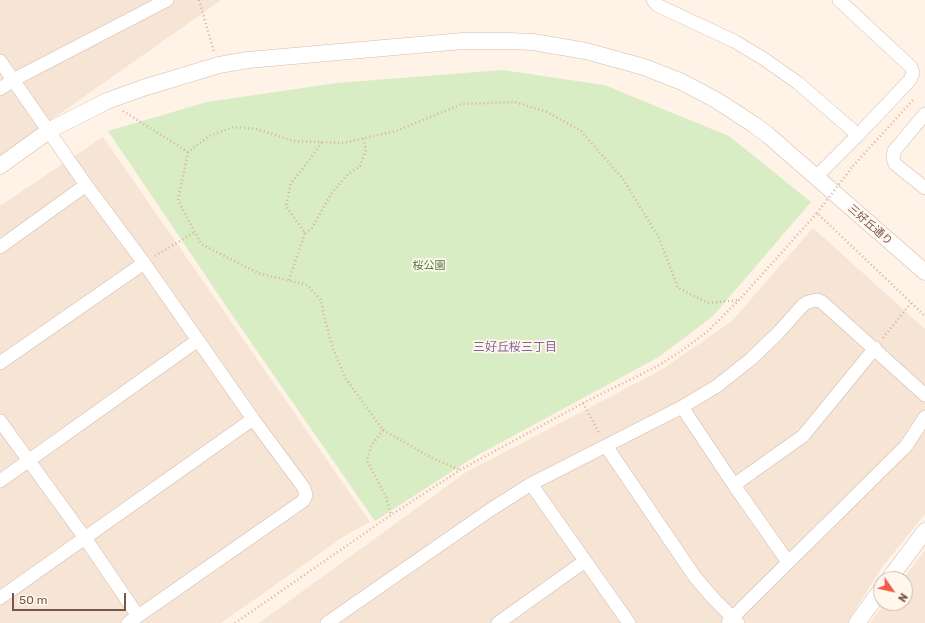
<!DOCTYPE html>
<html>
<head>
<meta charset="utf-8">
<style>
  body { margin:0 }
  #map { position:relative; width:925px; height:623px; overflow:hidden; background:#fef3e6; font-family:Rubik,sans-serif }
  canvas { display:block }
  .north { position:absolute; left:873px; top:571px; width:40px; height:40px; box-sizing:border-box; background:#fff7ee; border:1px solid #cab7ac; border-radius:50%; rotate:124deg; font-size:11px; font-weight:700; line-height:16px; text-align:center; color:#7a5648 }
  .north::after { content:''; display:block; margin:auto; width:14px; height:18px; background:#f05b43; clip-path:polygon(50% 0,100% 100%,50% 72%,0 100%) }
  .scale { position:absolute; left:12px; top:593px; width:114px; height:18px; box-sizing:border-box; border:2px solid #7a5648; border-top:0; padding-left:5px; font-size:12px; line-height:14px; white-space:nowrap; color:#7a5648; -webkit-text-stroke:3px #fff7ee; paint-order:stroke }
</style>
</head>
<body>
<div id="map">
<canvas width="925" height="623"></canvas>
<div class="north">N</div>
<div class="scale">50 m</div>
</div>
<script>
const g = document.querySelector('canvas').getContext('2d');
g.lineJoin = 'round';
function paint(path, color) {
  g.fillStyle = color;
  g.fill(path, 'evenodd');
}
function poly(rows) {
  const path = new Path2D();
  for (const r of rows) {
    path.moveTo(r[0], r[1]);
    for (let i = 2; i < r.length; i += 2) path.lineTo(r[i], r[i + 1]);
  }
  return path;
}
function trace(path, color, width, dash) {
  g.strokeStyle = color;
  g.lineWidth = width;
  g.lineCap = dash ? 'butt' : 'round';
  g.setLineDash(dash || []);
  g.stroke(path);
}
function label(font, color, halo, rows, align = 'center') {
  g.font = font + ' Rubik,"Noto Sans JP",sans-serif';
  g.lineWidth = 3.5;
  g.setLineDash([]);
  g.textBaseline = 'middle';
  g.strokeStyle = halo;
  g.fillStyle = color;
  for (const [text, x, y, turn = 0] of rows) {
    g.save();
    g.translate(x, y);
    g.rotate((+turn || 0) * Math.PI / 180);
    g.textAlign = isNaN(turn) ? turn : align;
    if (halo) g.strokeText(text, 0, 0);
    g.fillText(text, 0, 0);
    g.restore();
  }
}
const residential = poly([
  [0,0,221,0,0,156],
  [103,137,370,522,343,537,221,623,0,623,0,206],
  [813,228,925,329,925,514,882,567,847,623,259,623,465,473,661,370,732,321],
  [925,550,925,623,870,623,885,603,905,603,905,579,903,579]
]);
const green = poly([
  [502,70,604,85,729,136,811,202,713,316,687,336,657,358,476,456,375,521,241,328,108,131,207,102,337,83]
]);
const path = poly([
  [199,0,214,52],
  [123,111,188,152,209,136,234,127,257,129,293,141,343,143,396,131,462,104,515,102,547,112,581,131,623,179,659,238,678,288,708,303,739,300],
  [188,152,178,200,201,244,258,273,307,285,321,300,324,316,333,349,346,379,383,430,432,458,460,470],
  [853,166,913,100],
  [305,233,312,228,331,194,348,174,360,166,366,150,363,138],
  [155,256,195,232],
  [289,280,305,233,286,206,291,183,307,163,322,142],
  [883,338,911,303],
  [583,403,600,435],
  [383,430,371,446,367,461,386,497,391,515],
  [235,623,391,515,460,470,583,403,658,366,684,349,708,331,739,300,817,213,925,316]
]);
const minor = poly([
  [653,0,657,5,734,41,764,59,798,83,858,135],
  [0,61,86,185,144,263,253,419,304,488,306,495,303,501,128,623],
  [0,89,13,80,167,0],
  [925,114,894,151,893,158,895,164,925,188],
  [816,177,858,135,910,80,913,73,911,67,839,0],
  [0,247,86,185],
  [0,363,144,263],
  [682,407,734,485,788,562],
  [0,421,85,538,138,616],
  [606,446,695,577,713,598,738,623],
  [0,481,198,340],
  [531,484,629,623],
  [734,485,803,436,875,348],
  [0,598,253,419],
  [327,623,490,510,531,484,682,407,717,386,751,359,778,333,803,305,808,302,817,300,822,302,925,395],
  [498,623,585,561],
  [728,623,733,617,906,446,925,417]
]);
const tertiary = poly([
  [0,166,50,130,107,101,143,88,219,65,248,60,463,41,509,41,533,42,586,51,644,67,682,82,716,100,753,124,769,136,925,272],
  [889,579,925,531],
  [857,623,881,590]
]);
const pathBridge = poly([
  [817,213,853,166]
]);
const streetNames = [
  ["三好丘通り",870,225,41]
];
const parkNames = [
  ["桜公園",429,266]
];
const neighbourhoodNames = [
  ["三好丘桜三丁目",515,348]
];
paint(residential, '#f6e4d4');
paint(green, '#d8edc3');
trace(minor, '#d4bbad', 14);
trace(tertiary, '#d4bbad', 17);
trace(path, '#dbb09e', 2.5, [1, 3]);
trace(minor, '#fff', 13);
trace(tertiary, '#fff', 16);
trace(pathBridge, '#dbb09e', 2.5, [1, 3]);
label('11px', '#7a5648', '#fff7ee', streetNames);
label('11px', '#547a3c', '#fff7ee', parkNames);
label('12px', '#85649d', '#fff7ee', neighbourhoodNames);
</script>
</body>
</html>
